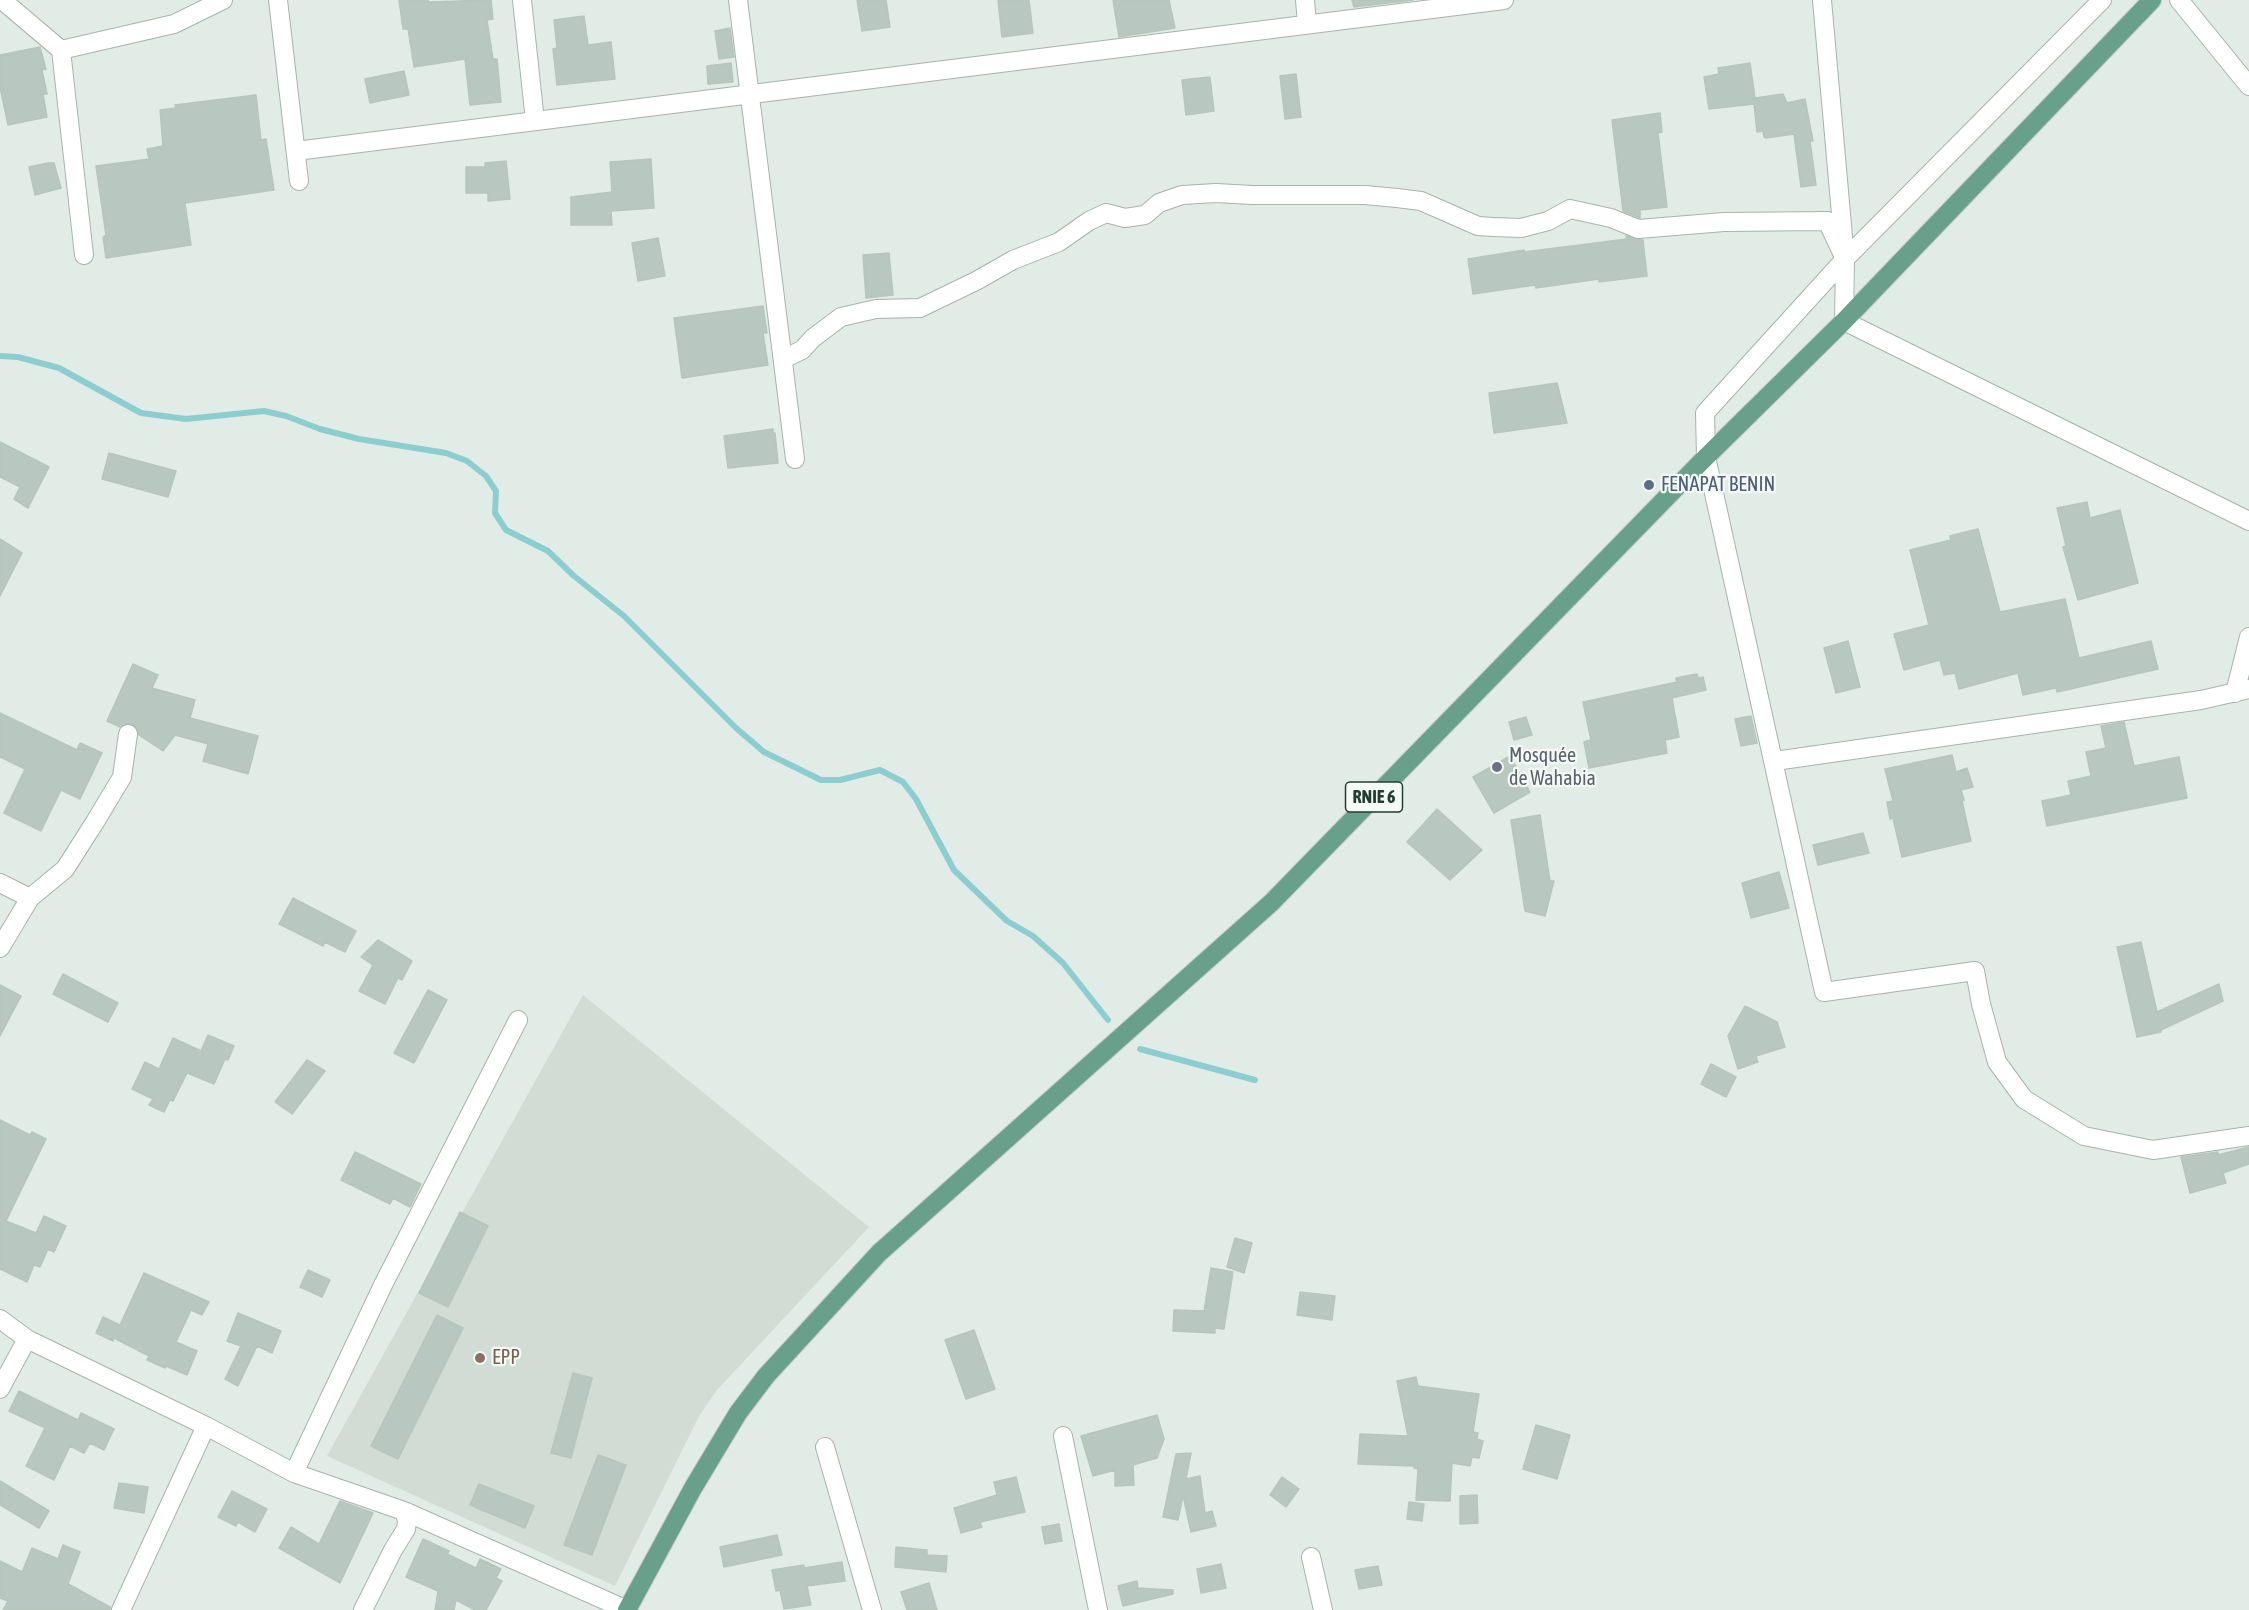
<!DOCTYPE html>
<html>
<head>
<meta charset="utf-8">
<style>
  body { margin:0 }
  canvas { display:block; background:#e2ece7 }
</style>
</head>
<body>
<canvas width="2249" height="1610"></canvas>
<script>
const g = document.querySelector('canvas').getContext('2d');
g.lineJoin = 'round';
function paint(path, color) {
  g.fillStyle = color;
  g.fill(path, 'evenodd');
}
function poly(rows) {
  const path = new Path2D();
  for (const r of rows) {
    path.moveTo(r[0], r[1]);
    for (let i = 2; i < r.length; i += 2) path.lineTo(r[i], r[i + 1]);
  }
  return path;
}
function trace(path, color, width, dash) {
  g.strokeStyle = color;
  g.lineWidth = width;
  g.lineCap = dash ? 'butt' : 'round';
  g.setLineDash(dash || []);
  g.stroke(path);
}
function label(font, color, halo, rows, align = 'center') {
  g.font = font + ' "Asap Condensed",sans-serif';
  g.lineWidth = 4.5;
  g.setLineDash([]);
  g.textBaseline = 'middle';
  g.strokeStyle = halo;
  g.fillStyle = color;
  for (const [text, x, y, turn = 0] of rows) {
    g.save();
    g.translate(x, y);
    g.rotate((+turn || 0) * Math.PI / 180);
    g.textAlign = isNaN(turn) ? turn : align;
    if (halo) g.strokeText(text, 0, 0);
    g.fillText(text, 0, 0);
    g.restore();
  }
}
const built = poly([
  [583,995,869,1227,717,1390,699,1416,615,1586,327,1456]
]);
const stream = poly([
  [0,356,18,357,59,368,141,413,186,419,264,411,286,416,320,429,359,439,446,453,467,461,486,476,496,491,495,513,506,530,548,551,574,576,624,616,736,728,764,752,821,780,840,780,880,770,903,782,916,799,954,870,1007,921,1033,936,1063,963,1108,1020],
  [1140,1049,1255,1080]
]);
const building = poly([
  [399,0,428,0,429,2,491,0,493,19,487,20,493,59,497,59,501,102,470,105,465,59,414,67,408,29,403,29,399,0],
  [857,0,886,0,890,27,862,31,857,0],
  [998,0,1029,0,1033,33,1002,37,998,0],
  [1113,0,1169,0,1175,28,1119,37,1113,0],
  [1352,0,1413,0,1354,7,1352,0],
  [584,16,588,45,611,42,615,79,557,85,553,49,557,48,554,20,584,16],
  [730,28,734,57,719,59,715,31,730,28],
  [40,47,46,69,42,70,47,94,43,94,47,117,8,125,0,87,0,55,40,47],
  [731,63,733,82,708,84,707,66,731,63],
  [1750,63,1755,98,1783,94,1787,103,1805,99,1813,141,1810,141,1816,185,1801,187,1794,134,1766,138,1764,137,1763,131,1757,132,1754,104,1709,109,1704,77,1719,74,1718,68,1750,63],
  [404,71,409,95,370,103,365,79,404,71],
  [1296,74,1301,117,1285,119,1280,76,1296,74],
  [1210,77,1214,111,1186,115,1182,80,1210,77],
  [256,95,261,140,266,139,274,190,185,203,191,245,106,258,103,237,106,235,96,166,149,159,147,149,163,146,160,110,176,108,175,105,256,95],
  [1660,113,1662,132,1658,133,1667,207,1640,210,1640,218,1623,211,1612,120,1660,113],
  [651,159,654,208,611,211,612,225,571,225,571,197,612,192,610,162,651,159],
  [506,161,510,199,488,201,488,193,466,193,466,167,485,167,485,163,506,161],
  [48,163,54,163,61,188,35,195,29,167,48,163],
  [1626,236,1643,240,1647,276,1599,282,1599,279,1536,288,1535,285,1473,294,1468,259,1524,250,1524,252,1627,239,1626,236],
  [658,238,665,276,638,281,632,243,658,238],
  [889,253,893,295,866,298,863,255,889,253],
  [763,306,767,333,763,333,768,365,682,378,674,318,763,306],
  [1557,383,1567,423,1494,433,1489,393,1557,383],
  [773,429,773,433,775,433,778,463,728,468,724,436,773,429],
  [0,442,49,467,28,508,14,499,20,487,0,477,0,442],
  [109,453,176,471,168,497,102,479,109,453],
  [2087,502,2090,518,2120,510,2138,583,2078,600,2063,547,2066,546,2057,508,2087,502],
  [1978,529,2000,612,2065,599,2079,658,2151,641,2158,669,2057,692,2056,688,2023,695,2018,673,1959,689,1955,673,1944,675,1940,660,1904,670,1894,634,1929,625,1910,550,1951,540,1950,536,1978,529],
  [0,539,22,553,0,596,0,539],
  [1848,641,1860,687,1836,693,1824,648,1848,641],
  [133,664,158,675,152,688,195,700,190,718,258,736,248,774,203,761,208,744,175,735,163,751,139,735,134,725,129,723,120,727,107,721,133,664],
  [1697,674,1698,678,1703,677,1706,690,1672,698,1679,737,1665,740,1667,753,1589,768,1584,742,1591,740,1583,702,1677,682,1676,678,1697,674],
  [0,713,77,750,80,743,102,753,80,799,61,790,41,831,4,813,25,769,0,757,0,713],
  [1751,716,1757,743,1741,746,1735,719,1751,716],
  [1526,717,1532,735,1514,740,1509,722,1526,717],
  [2124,722,2134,766,2179,757,2187,798,2047,826,2042,801,2071,795,2068,781,2091,776,2086,752,2106,748,2101,726,2124,722],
  [1952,755,1956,772,1967,768,1973,787,1961,790,1964,800,1962,801,1971,841,1902,857,1893,818,1890,819,1887,802,1893,801,1885,769,1952,755],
  [1510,756,1530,792,1494,813,1473,777,1510,756],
  [1437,809,1482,850,1450,880,1407,842,1437,809],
  [1540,815,1550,881,1554,881,1545,916,1525,911,1511,820,1540,815],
  [1863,833,1869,853,1818,865,1813,845,1863,833],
  [1779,872,1789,908,1751,918,1742,883,1779,872],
  [293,898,356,931,345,952,325,942,323,946,279,924,293,898],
  [378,940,412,961,402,980,398,978,385,1004,359,991,373,965,361,957,378,940],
  [2141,942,2157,1012,2219,984,2223,1001,2161,1030,2161,1032,2137,1037,2117,947,2141,942],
  [63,974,118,1003,108,1022,53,994,63,974],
  [0,985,21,996,0,1036,0,985],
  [428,990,447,1000,414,1063,394,1053,428,990],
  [1745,1006,1777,1022,1785,1047,1756,1056,1758,1062,1738,1069,1728,1036,1745,1006],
  [208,1035,234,1046,228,1060,225,1059,214,1084,187,1073,173,1101,170,1100,164,1112,149,1105,153,1099,132,1089,145,1062,159,1069,173,1038,201,1051,208,1035],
  [307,1060,325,1071,292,1114,275,1102,307,1060],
  [1711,1064,1736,1077,1726,1097,1701,1084,1711,1064],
  [0,1120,30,1135,32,1132,46,1139,6,1221,36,1233,44,1216,66,1226,54,1252,48,1249,40,1267,34,1265,27,1282,0,1269,0,1120],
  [2249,1147,2249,1164,2223,1173,2226,1183,2190,1193,2181,1157,2218,1152,2218,1155,2249,1147],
  [355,1152,421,1184,410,1207,393,1198,390,1204,341,1180,355,1152],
  [460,1212,488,1226,448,1307,419,1293,460,1212],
  [1235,1238,1252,1243,1244,1273,1227,1267,1235,1238],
  [1211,1268,1233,1272,1224,1329,1215,1328,1215,1333,1173,1331,1174,1310,1204,1311,1211,1268],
  [308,1270,330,1280,322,1297,300,1287,308,1270],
  [144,1273,209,1302,202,1315,191,1310,176,1342,197,1351,187,1375,166,1366,165,1368,147,1360,149,1356,114,1338,113,1341,96,1333,103,1317,120,1325,144,1273],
  [1300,1292,1335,1296,1332,1320,1297,1315,1300,1292],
  [238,1313,281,1331,272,1353,257,1346,238,1386,225,1379,241,1346,227,1341,238,1313],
  [437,1315,463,1328,398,1459,371,1446,437,1315],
  [974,1330,995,1389,966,1399,945,1340,974,1330],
  [573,1373,592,1378,571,1458,551,1453,573,1373],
  [1416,1377,1418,1386,1479,1394,1473,1432,1478,1433,1477,1439,1483,1441,1479,1458,1472,1457,1470,1466,1452,1463,1450,1501,1416,1500,1418,1469,1414,1468,1414,1466,1358,1464,1360,1434,1408,1436,1397,1381,1416,1377],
  [19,1391,78,1420,81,1413,114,1429,104,1450,90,1443,84,1453,70,1446,54,1480,26,1466,45,1428,9,1411,19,1391],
  [1157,1415,1164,1439,1157,1458,1133,1465,1134,1485,1115,1486,1115,1470,1093,1476,1081,1436,1157,1415],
  [1536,1425,1570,1435,1557,1479,1523,1469,1536,1425],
  [1191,1453,1186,1479,1200,1476,1205,1513,1212,1511,1216,1526,1191,1532,1183,1495,1178,1520,1163,1517,1176,1454,1191,1453],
  [598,1455,626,1465,592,1555,564,1545,598,1455],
  [1016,1477,1025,1512,980,1522,982,1527,961,1533,954,1508,997,1495,994,1482,1016,1477],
  [1282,1477,1299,1489,1286,1507,1270,1495,1282,1477],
  [0,1481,49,1511,39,1528,0,1505,0,1481],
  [119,1483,148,1487,144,1513,114,1508,119,1483],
  [479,1484,534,1506,525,1528,470,1505,479,1484],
  [232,1491,267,1509,255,1532,238,1522,236,1526,218,1517,232,1491],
  [1477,1495,1478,1523,1460,1524,1460,1496,1477,1495],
  [340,1501,373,1513,340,1583,279,1548,291,1527,319,1544,340,1501],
  [1409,1502,1424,1504,1422,1521,1407,1519,1409,1502],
  [1059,1524,1062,1541,1045,1544,1042,1527,1059,1524],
  [777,1535,782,1555,724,1567,720,1547,777,1535],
  [423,1539,449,1551,447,1554,476,1568,480,1559,501,1569,496,1578,502,1581,486,1610,475,1610,456,1600,454,1610,435,1610,438,1591,406,1577,423,1539],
  [63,1545,80,1552,68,1584,110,1607,110,1610,3,1610,8,1601,0,1598,0,1561,22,1572,32,1548,58,1559,63,1545],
  [896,1547,927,1550,927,1555,947,1556,946,1572,895,1567,896,1547],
  [842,1562,845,1581,807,1586,811,1605,784,1609,780,1590,776,1591,772,1570,804,1565,804,1568,842,1562],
  [1221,1564,1226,1588,1201,1593,1197,1569,1221,1564],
  [1378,1566,1382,1585,1359,1589,1355,1570,1378,1566],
  [1137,1581,1138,1588,1173,1590,1173,1594,1123,1606,1118,1586,1137,1581],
  [929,1583,937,1610,907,1610,901,1592,929,1583]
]);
const street = poly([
  [2,0,61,50,84,255],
  [278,0,299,181],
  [522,0,535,121],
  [738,0,795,459],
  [1305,0,1307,23],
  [1822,0,1845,259,1844,321,2249,521],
  [2102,0,1845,259,1705,413,1706,457,1824,992,1975,971,1981,1004,1997,1062,2024,1099,2053,1117,2084,1136,2153,1150,2249,1136],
  [2179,0,2249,86],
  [61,50,174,24,223,0],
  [296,151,1504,0],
  [783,359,802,350,813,338,841,317,876,309,920,308,976,281,1013,260,1059,242,1089,221,1106,213,1125,218,1145,215,1159,203,1182,195,1216,193,1252,195,1365,195,1397,198,1421,201,1478,226,1493,227,1521,228,1548,221,1570,209,1611,218,1638,229,1724,222,1827,221,1845,259],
  [2235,693,2249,637],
  [1775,761,2201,700,2249,689],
  [0,883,30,898],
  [0,948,30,898,65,869,95,822,122,777,128,734],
  [0,1319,27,1339,206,1426,294,1473,404,1511,627,1610],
  [0,1389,27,1339],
  [1063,1436,1098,1610],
  [825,1447,872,1610],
  [294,1473,383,1285,518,1020],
  [1311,1557,1323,1610],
  [121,1610,206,1426],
  [363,1610,393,1550,406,1529,407,1521,404,1511]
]);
const primary = poly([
  [627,1610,693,1488,738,1413,766,1376,879,1253,1271,903,1706,457,1844,321,2152,0]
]);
const markers = [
  [1649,485,6,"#5c6f8a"],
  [1497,767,6,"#6b7280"],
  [480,1358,6,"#8d6e63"]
];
const shields = [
  [1374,797,57]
];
const shieldNames = [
  ["RNIE 6",1374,797]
];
const serviceNames = [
  ["FENAPAT BENIN",1661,485]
];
const worshipNames = [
  ["Mosquée",1509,756],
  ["de Wahabia",1509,779]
];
const educationNames = [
  ["EPP",492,1358]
];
paint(built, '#d1dcd5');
trace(stream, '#8cced0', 6);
paint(building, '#b8c7bf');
trace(building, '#b5c6bd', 1.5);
trace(street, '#a5b4ad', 20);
trace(primary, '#c1c9c6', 20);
trace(street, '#fff', 18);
trace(primary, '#68a08b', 18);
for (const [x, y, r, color] of markers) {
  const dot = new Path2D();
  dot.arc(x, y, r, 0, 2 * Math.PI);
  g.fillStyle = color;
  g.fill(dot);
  trace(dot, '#f3f9f5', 2);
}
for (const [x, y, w] of shields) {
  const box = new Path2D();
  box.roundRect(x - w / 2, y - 15, w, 30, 4.5);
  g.fillStyle = '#f3f9f5';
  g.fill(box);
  trace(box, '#233d32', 1.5);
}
label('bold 18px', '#233d32', null, shieldNames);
label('20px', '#4e5e75', '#f3f9f5', serviceNames, 'left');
label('20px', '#5b616d', '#f3f9f5', worshipNames, 'left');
label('20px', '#785e54', '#f3f9f5', educationNames, 'left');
</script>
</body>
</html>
